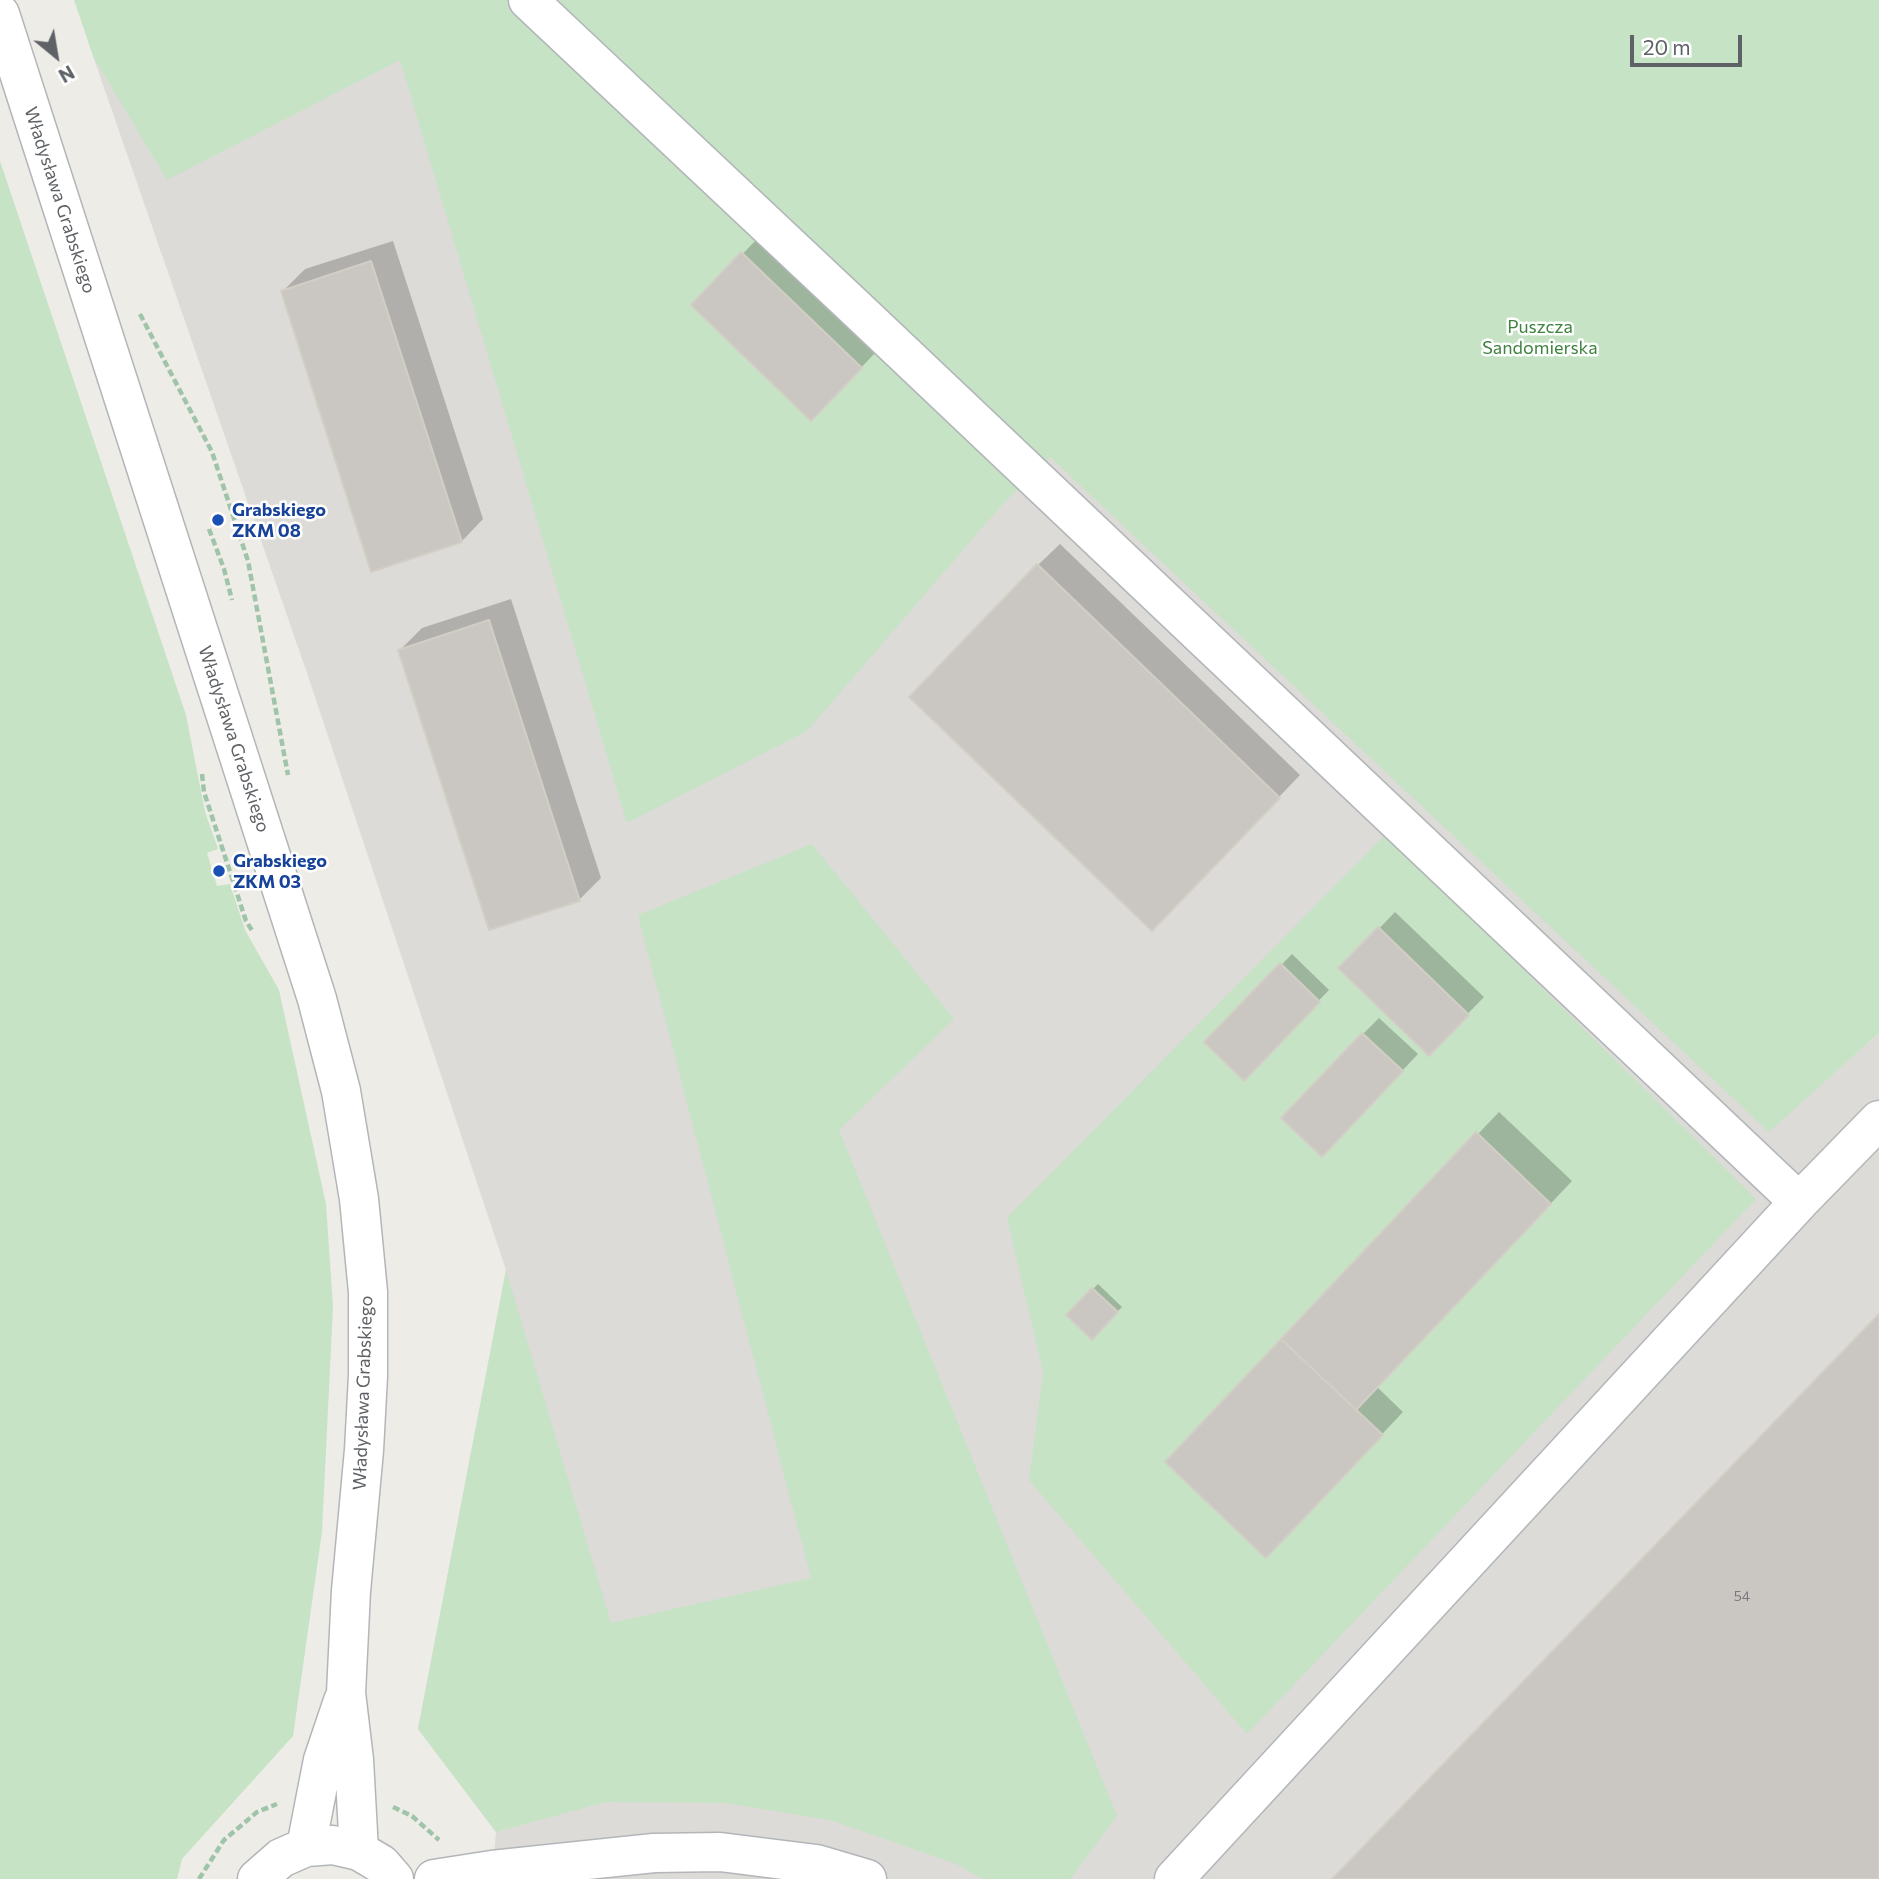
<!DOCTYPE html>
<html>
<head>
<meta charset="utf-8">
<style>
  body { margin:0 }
  #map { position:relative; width:1879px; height:1879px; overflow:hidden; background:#eeece6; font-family:Commissioner,sans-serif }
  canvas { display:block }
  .north { position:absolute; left:21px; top:21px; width:70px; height:70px; -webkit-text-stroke:5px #fff; paint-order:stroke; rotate:150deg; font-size:19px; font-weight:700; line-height:28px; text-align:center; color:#5e6165 }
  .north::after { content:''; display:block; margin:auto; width:24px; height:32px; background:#5e6165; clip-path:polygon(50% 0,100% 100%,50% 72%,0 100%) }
  .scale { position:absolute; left:1630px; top:35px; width:112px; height:32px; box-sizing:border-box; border:4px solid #5e6165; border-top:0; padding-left:9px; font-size:21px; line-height:24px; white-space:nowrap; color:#5e6165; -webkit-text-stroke:5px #fff; paint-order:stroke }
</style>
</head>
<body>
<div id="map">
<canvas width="1879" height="1879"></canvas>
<div class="north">N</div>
<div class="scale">20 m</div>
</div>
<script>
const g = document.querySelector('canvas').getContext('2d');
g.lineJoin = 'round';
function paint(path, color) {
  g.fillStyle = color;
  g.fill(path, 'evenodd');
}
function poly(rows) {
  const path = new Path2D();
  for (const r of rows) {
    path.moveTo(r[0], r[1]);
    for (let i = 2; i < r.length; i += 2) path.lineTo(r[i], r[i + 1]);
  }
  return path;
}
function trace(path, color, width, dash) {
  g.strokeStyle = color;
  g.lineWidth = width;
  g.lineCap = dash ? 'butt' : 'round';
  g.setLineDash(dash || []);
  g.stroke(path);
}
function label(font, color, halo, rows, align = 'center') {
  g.font = font + ' Commissioner,sans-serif';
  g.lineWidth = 5;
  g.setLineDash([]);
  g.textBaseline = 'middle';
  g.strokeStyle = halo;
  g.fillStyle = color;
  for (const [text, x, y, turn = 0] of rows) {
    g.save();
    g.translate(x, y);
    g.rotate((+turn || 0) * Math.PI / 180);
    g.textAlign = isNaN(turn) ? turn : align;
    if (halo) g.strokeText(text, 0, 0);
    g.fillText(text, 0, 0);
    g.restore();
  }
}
const industrial = poly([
  [130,0,703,0,1824,1082,1879,1033,1879,1879,492,1879,496,1832,418,1729,506,1270,307,673,93,56]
]);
const green = poly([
  [74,0,1879,0,1879,1033,1769,1132,1050,457,1001,506,807,731,627,823,400,60,167,180,93,56],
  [0,161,186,715,205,812,218,849,207,853,217,886,230,884,245,930,279,990,326,1204,333,1306,322,1532,293,1736,182,1859,177,1879,0,1879],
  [1386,834,1756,1199,1247,1734,1029,1480,1043,1372,1007,1218],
  [812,844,954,1019,839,1130,1117,1816,1070,1879,982,1879,956,1864,830,1820,726,1803,606,1802,496,1832,418,1729,506,1270,611,1623,811,1578,638,915]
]);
const shadow = poly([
  [759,237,877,351,827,403,693,305],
  [393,241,483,519,462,541,283,291,305,269],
  [1060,544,1300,775,1174,907,1038,565],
  [511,599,601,878,579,900,400,650,422,628],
  [1395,912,1484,997,1429,1054,1341,968],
  [1292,954,1329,990,1244,1078,1206,1042],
  [1379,1018,1418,1054,1339,1138,1363,1034],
  [1499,1112,1572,1181,1377,1387,1403,1412,1288,1534,1478,1134],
  [1098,1284,1122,1307,1092,1338,1068,1315]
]);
const building = poly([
  [741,252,862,368,811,421,691,305,741,252],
  [371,261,462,542,371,572,281,291,371,261],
  [1037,564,1280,798,1152,931,909,697,1037,564],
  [489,620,580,901,489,930,398,650,489,620],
  [1378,927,1469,1015,1429,1056,1338,968,1378,927],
  [1280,963,1320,1002,1244,1081,1204,1042,1280,963],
  [1362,1033,1403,1071,1322,1157,1281,1118,1362,1033],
  [1476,1132,1551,1204,1356,1410,1281,1339,1476,1132],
  [1092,1288,1118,1312,1092,1340,1066,1315,1092,1288],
  [1879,1314,1879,1879,1332,1879,1879,1314],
  [1281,1339,1383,1435,1266,1558,1165,1462,1281,1339]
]);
const path = poly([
  [140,314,212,452,248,561,288,775],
  [209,529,224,569,232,600],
  [202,774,204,792,246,921,253,932],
  [393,1807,412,1816,439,1840],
  [199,1879,224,1840,257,1812,277,1804]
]);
const minor = poly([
  [528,0,862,314,1799,1202,1879,1120],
  [0,14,317,999,341,1091,359,1199,368,1292,368,1376,364,1450,351,1591,346,1693,354,1760,359,1851],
  [306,1847,323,1760,343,1701],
  [257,1879,281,1858,306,1847,333,1845,359,1851,381,1864,394,1879],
  [434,1879,492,1870,654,1853,720,1852,816,1864,867,1879],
  [1174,1879,1799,1202]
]);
const markers = [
  [218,520,7,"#1a4fb4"],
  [219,871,7,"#1a4fb4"]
];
const numberNames = [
  ["54",1742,1596]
];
const streetNames = [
  ["Władysława Grabskiego",60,200,72],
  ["Władysława Grabskiego",234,739,72],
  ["Władysława Grabskiego",363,1393,-88]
];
const parkNames = [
  ["Puszcza",1540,327],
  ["Sandomierska",1540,348]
];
const transitNames = [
  ["Grabskiego",232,510],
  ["ZKM 08",232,531],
  ["Grabskiego",233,861],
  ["ZKM 03",233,882]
];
paint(industrial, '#dddbd8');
paint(green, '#c6e3c5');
paint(shadow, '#0003');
paint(building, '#cac7c2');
trace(building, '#d3cec5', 2);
trace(minor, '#b3b6b9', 41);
trace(path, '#9fc4a9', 4.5, [7, 3.5]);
trace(minor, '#fff', 38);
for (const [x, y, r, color] of markers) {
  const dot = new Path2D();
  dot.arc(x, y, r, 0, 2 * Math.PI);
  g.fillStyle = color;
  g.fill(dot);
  trace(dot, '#fff', 2.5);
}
label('14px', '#797a7c', null, numberNames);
label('18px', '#5e6165', '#fff', streetNames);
label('18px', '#3e8340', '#fff', parkNames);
label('bold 18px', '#164399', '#fff', transitNames, 'left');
</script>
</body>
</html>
